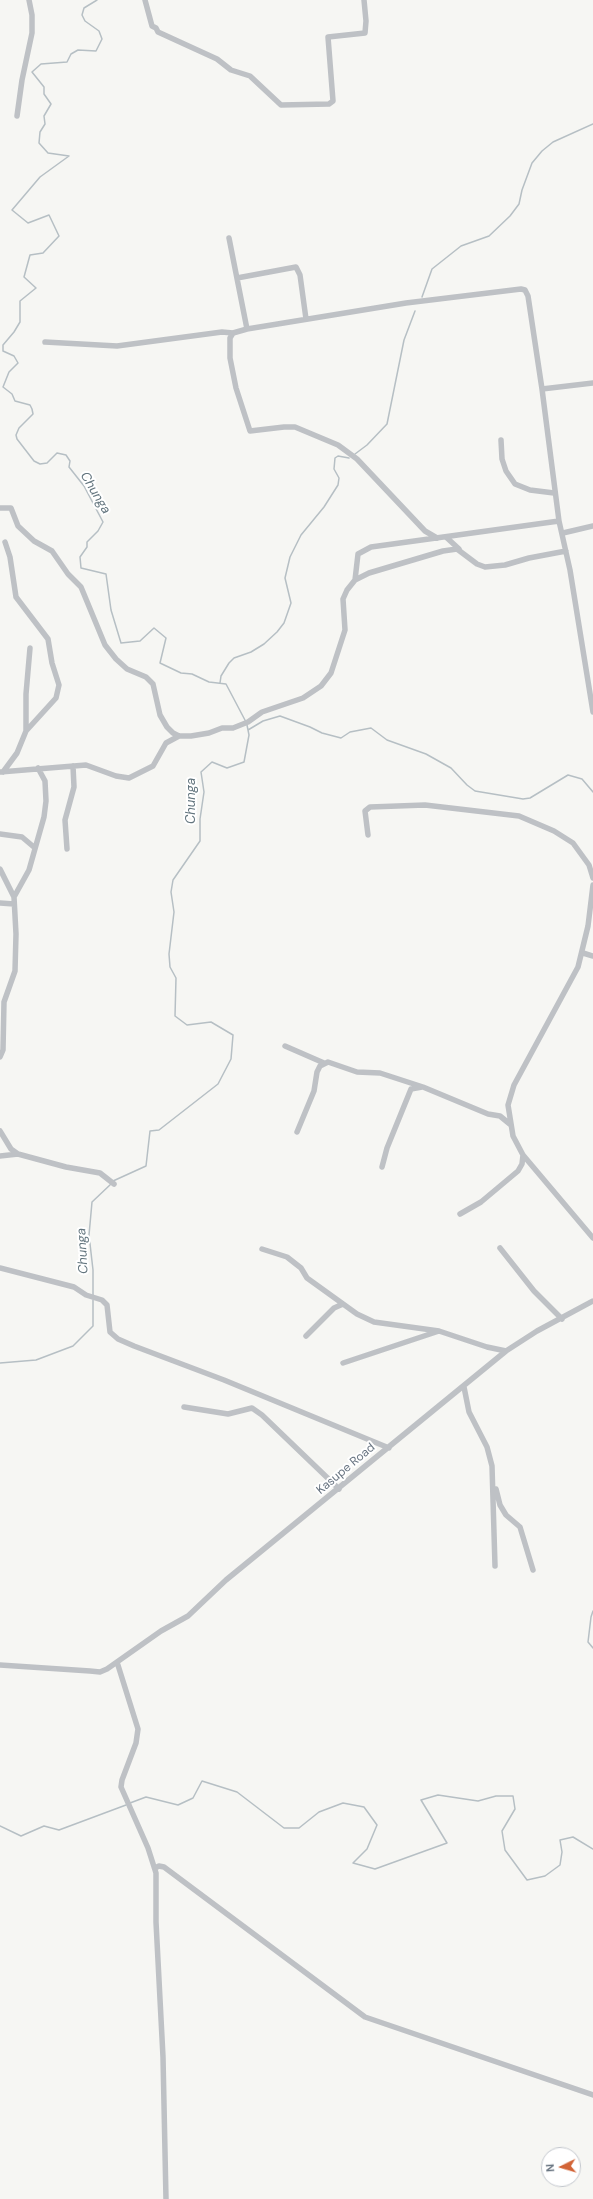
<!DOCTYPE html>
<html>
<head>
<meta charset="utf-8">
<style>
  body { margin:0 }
  #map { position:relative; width:593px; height:2199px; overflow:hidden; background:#f6f6f3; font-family:"DM Sans",sans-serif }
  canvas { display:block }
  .north { position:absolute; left:541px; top:2147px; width:40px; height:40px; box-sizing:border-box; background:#fff; border:1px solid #c3c7cd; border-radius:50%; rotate:265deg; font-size:11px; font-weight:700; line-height:16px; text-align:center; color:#687481 }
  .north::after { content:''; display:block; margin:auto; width:14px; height:18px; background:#d26437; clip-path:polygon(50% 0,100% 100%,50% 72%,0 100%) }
</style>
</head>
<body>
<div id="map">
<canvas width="593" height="2199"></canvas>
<div class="north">N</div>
</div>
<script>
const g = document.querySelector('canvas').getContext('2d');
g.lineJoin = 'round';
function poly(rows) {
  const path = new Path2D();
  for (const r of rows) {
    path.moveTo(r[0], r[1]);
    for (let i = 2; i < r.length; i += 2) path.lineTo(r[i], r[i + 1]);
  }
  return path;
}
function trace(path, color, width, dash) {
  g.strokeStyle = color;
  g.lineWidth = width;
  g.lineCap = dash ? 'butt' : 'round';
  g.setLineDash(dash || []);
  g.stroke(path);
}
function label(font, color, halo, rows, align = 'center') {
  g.font = font + ' "DM Sans",sans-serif';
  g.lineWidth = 4;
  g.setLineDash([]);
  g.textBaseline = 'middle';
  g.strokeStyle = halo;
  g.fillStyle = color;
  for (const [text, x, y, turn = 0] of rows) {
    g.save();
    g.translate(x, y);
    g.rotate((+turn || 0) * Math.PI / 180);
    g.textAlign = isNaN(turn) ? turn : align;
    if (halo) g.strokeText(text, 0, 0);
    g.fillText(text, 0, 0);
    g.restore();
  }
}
const stream = poly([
  [97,0,84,8,82,15,85,21,99,31,102,39,96,51,78,50,71,54,67,62,41,64,32,72,44,87,44,94,51,104,44,116,45,124,40,132,39,143,48,153,69,156,40,177,12,210,28,223,49,215,59,236,43,253,30,255,24,277,36,288,20,301,20,322,14,332,3,345,3,351,14,356,18,363,9,372,3,387,12,394,15,401,30,405,32,409,33,414,19,428,16,435,17,439,34,461,40,464,47,463,57,453,66,455,70,461,69,467,84,486,103,522,98,531,87,542,87,547,80,557,81,568,106,574,111,610,121,643,140,641,154,628,166,638,160,663,181,673,192,674,209,682,226,684,246,722],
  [422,297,432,269,461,246,489,236,510,216,519,204,522,190,532,163,542,151,553,142,593,124],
  [355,454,367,445,387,424,404,340,415,311],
  [220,683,221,676,229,663,234,658,251,652,264,644,277,632,284,623,291,603,285,578,290,557,301,535,324,507,338,485,339,478,334,469,335,458,338,456,349,458],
  [248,730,263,721,280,716,310,727,322,733,341,738,350,732,371,728,387,740,426,754,451,768,467,785,475,791,523,799,530,798,568,775,582,779,593,792],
  [113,1181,146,1166,150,1131,159,1130,218,1084,231,1059,233,1035,211,1022,187,1025,175,1016,176,978,170,967,169,954,174,912,171,892,173,880,200,841,200,819,204,792,201,772,212,762,227,768,244,762,249,735,247,725],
  [93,1296,93,1270,89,1235,92,1202,111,1184],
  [0,1363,36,1360,73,1346,93,1326,93,1300],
  [593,1611,591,1617,588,1642,593,1648],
  [130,1803,146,1797,178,1805,193,1798,202,1781,237,1792,284,1828,299,1828,319,1812,343,1803,364,1807,377,1825,367,1849,353,1863,375,1869,447,1843,421,1800,438,1795,478,1801,496,1796,513,1796,515,1809,502,1831,505,1850,527,1880,545,1876,560,1865,562,1852,560,1840,573,1837,593,1849],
  [0,1826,21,1836,44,1826,59,1830,126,1805]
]);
const minor = poly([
  [145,0,152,26,156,28,158,32,217,59,231,70,250,76,281,105,329,104,333,101,328,37,365,33,366,21,364,0],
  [17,116,22,80,32,33,32,15,29,0],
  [229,238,247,329],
  [237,278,296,267,300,275,306,319],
  [45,342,117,346,222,332,233,333],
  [542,389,593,383],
  [501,440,502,459,506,471,515,484,530,490,554,493],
  [0,508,11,508,18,526,34,541,52,551,68,574,81,587,105,645,116,659,127,669,146,677,153,684,160,715,167,727,173,733,179,736,191,736,209,733,222,728,233,728,248,722,262,712,303,698,321,686,331,673,345,630,343,599,347,590,355,580,369,573,443,551,457,549,477,564,485,567,505,565,529,558,566,551],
  [563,533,593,526],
  [446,537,459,549],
  [437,538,425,531,357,459,338,445,295,427,284,427,250,431,236,388,230,358,230,338,233,333,247,329,406,303,521,289,525,290,528,296,542,389,559,521,570,570,593,712],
  [5,542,10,557,16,597,48,639,52,663,59,685,56,698,26,731],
  [355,580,358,554,371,547,559,521],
  [0,772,86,765,116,776,129,778,153,766,166,743,179,736],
  [3,772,17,753,26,731,26,694,30,648],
  [0,834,22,837,35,848],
  [368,835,365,811,370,807,425,805,519,816,554,831,573,843,589,865,593,878],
  [67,849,65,820,74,787,73,766],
  [0,869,14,897,16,934,15,971,4,1002,3,1050,0,1057],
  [593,885,588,926,578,967,514,1085,508,1105,513,1136,523,1155,593,1238],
  [14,897,29,870,44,817,46,801,45,781,38,768],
  [0,903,14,904],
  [583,953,593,956],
  [285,1046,324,1063],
  [0,1131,11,1149,18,1154,66,1167,100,1173,114,1184],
  [297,1132,314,1091,317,1072,320,1066,328,1062,357,1072,380,1073,423,1087,488,1114,500,1116,511,1125],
  [0,1156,18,1154],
  [382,1167,387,1148,411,1089,422,1087],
  [460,1214,481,1202,518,1171,522,1164,523,1155],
  [500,1248,534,1291,562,1319],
  [262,1249,287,1257,301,1268,307,1278,357,1314,374,1322,439,1331],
  [0,1268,74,1287,86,1295,102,1300,107,1305,110,1332,118,1339,134,1346,224,1380,389,1448],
  [306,1336,334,1308,343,1304],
  [343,1363,439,1331,487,1347,506,1351],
  [464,1387,469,1412,487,1447,492,1466,495,1566],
  [184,1407,228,1414,252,1408,262,1415,339,1489],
  [496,1489,500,1505,506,1515,520,1527,533,1570],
  [117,1662,138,1729,136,1743,122,1780,121,1787,148,1848,156,1873,156,1922,163,2057,166,2199],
  [0,1665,90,1671,100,1672,107,1669,161,1631,188,1616,226,1580,506,1351,537,1331,593,1301],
  [155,1868,159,1866,164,1867,365,2017,593,2095]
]);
const streetNames = [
  ["Kasupe Road",346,1469,-40]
];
const waterNames = [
  ["Chunga",95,493,59],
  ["Chunga",192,801,-90],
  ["Chunga",83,1251,-93]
];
trace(stream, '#b6bfc4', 1.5);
trace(minor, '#bec1c5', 5.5);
label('12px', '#687481', '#fff', streetNames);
label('italic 13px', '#63757e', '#fff', waterNames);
</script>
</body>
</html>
